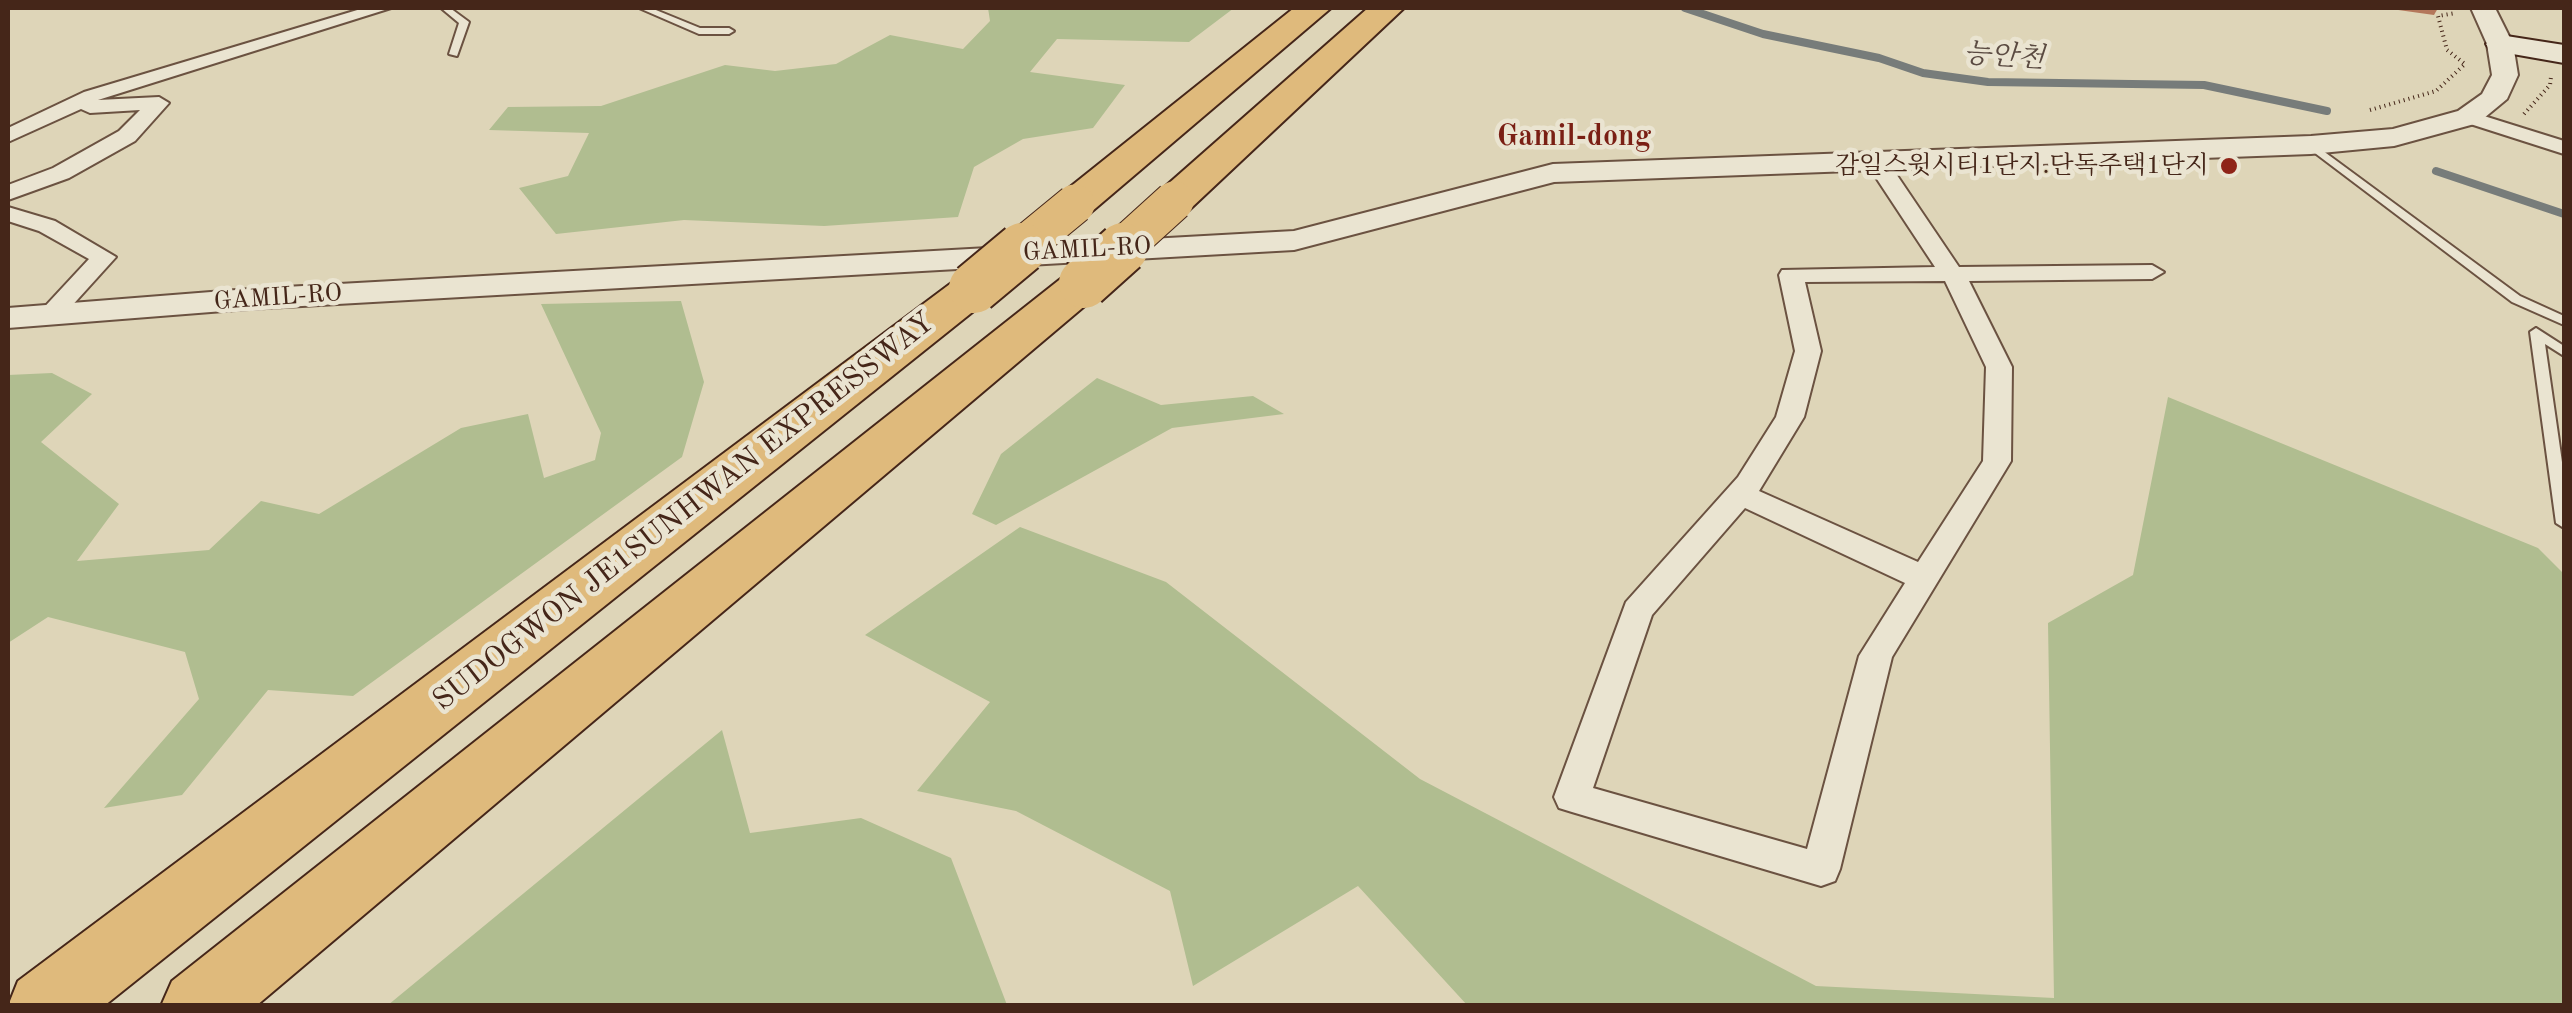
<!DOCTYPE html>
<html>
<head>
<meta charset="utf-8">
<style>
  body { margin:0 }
  #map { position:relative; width:2572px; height:1013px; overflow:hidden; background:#ded5b8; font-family:"Old Standard TT",serif }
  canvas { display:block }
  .frame { position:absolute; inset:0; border:10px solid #452619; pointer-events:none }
</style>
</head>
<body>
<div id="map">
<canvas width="2572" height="1013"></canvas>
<div class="frame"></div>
</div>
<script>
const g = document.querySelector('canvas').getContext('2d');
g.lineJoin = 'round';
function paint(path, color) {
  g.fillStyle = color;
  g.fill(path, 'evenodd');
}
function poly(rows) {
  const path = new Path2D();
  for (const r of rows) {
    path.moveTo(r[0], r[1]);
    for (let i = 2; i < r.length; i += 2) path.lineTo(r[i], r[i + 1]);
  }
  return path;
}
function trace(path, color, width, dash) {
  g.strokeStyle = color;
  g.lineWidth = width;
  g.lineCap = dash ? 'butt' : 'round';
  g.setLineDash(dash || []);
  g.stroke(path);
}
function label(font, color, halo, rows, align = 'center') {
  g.font = font + ' "Old Standard TT","Noto Serif KR",serif';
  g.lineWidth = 9;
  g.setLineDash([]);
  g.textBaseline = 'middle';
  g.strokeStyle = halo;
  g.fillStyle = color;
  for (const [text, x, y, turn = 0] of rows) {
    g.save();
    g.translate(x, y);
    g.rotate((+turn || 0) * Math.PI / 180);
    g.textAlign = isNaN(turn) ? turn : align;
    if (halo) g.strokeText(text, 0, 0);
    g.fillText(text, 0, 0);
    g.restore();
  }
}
const green = poly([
  [988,8,1234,8,1189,42,1057,39,1030,72,1125,85,1093,128,1023,139,974,167,958,217,824,226,684,220,556,234,519,188,568,176,589,133,489,130,508,107,601,106,725,65,775,71,836,64,890,35,963,49,990,21],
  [681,301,704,382,682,457,353,696,268,690,182,795,104,808,199,699,185,652,48,617,8,643,8,375,52,373,92,394,41,442,119,504,77,561,209,550,261,501,319,514,461,428,528,414,544,478,595,460,601,433,541,304],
  [1097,378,1161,405,1253,396,1284,414,1172,428,996,525,972,514,1001,454],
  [2168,397,2538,548,2564,574,2564,1005,1467,1005,1358,886,1193,986,1170,891,1016,811,917,791,990,702,865,635,1020,527,1166,582,1420,779,1816,986,2054,998,2048,623,2133,575],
  [722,730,750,833,861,818,951,858,1007,1005,388,1005]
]);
const stream = poly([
  [1685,8,1763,34,1879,58,1923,73,1988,82,2204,85,2327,111],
  [2436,171,2564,214]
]);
const path = poly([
  [2370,110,2436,91,2465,64,2447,50,2438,16,2456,13],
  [2524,114,2550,85,2551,77]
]);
const service = poly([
  [441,8,450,8,469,22,457,56,449,54,459,23,441,8],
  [639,8,651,8,700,28,729,28,734,31,729,34,699,34,639,8],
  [2311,142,2520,296,2564,316,2564,325,2512,302,2307,147,2306,145,2311,142],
  [2536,328,2564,346,2564,356,2545,344,2564,476,2564,528,2556,523,2530,332,2536,328]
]);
const minor = poly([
  [364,8,391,8,98,100,159,97,169,103,135,141,69,178,8,200,8,185,53,168,119,131,140,110,90,113,81,109,8,142,8,128,84,92,364,8],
  [2468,111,2564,141,2564,154,2461,121,2461,113,2468,111],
  [1876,154,1884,156,1959,267,2152,265,2164,272,2152,279,1969,281,2012,367,2011,461,1892,657,1840,869,1835,881,1821,886,1572,812,1559,808,1554,797,1626,602,1738,477,1776,417,1795,351,1779,275,1782,270,1935,267,1865,161,1876,154],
  [1945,281,1986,367,1983,461,1918,562,1759,491,1804,417,1821,351,1805,282,1945,281],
  [1745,508,1905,583,1859,656,1807,849,1593,788,1652,615,1745,508],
  [8,207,55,221,116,257,59,320,41,320,37,315,89,259,39,231,8,221,8,207]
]);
const tertiary = poly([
  [2471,8,2495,8,2513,44,2518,75,2507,99,2478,123,2394,146,2311,154,1554,182,1294,250,249,309,8,328,8,308,249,289,1294,231,1553,164,2311,136,2393,129,2458,111,2482,94,2492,75,2487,44,2471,8]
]);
const secondary = poly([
  [2500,35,2564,45,2564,63,2490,50,2486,44,2500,35]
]);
const motorway = poly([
  [1294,8,1331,8,1090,213,1075,217,1060,213,1054,204,1060,195,1294,8],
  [1368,8,1404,8,1189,210,1174,214,1159,210,1153,201,1159,192,1368,8],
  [1084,269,1100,273,1107,283,1100,293,256,1006,161,1006,172,981,1068,273,1084,269],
  [974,274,990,278,997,288,990,298,104,1006,8,1006,18,981,958,278,974,274]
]);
const motorwayBridgeFar1 = poly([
  [1019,250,1075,204],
  [1120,250,1174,201]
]);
const motorwayBridge = poly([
  [1084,283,1123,248],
  [974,288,1022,248]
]);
const wall = poly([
  [2384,8,2438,8,2434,15]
]);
const markers = [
  [2229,166,10,"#8f2418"]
];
const farPoinames = [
  ["감일스윗시티1단지.단독주택1단지",2209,166]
];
const farStreetnames = [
  ["GAMIL-RO",1087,250,-3],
  ["GAMIL-RO",278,298,-4]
];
const farWaternames = [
  ["능안천",2004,57,4]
];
const farQuarternames = [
  ["Gamil-dong",1574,137]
];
const streetNames = [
  ["SUDOGWON JE1SUNHWAN EXPRESSWAY",684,512,-38]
];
paint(green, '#b0bd90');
trace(stream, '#777c7a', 8);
trace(service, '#6b5241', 4);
trace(minor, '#6b5241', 4);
trace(tertiary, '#6b5241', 4);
trace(secondary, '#452619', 4);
trace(motorway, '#452619', 4);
trace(path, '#452619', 4, [1, 4]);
paint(service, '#eae4d1');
paint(minor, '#eae4d1');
paint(tertiary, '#eae4d1');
paint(secondary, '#eae4d1');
paint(motorway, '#dfba7c');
trace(motorwayBridgeFar1, '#452619', 41, []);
trace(motorwayBridge, '#452619', 54, []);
trace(motorwayBridgeFar1, '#dfba7c', 39);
trace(motorwayBridge, '#dfba7c', 50);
paint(wall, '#b4775b');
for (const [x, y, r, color] of markers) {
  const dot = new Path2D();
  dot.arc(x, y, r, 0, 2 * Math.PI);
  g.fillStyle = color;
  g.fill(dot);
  trace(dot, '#eae4d1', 4);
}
label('25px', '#452619', '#eae4d1', farPoinames, 'right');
label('25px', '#452619', '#eae4d1', farStreetnames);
label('italic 28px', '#5a4a41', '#eae4d1', farWaternames);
label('bold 30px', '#7a1f14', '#eae4d1', farQuarternames);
label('30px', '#452619', '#eae4d1', streetNames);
</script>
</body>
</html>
